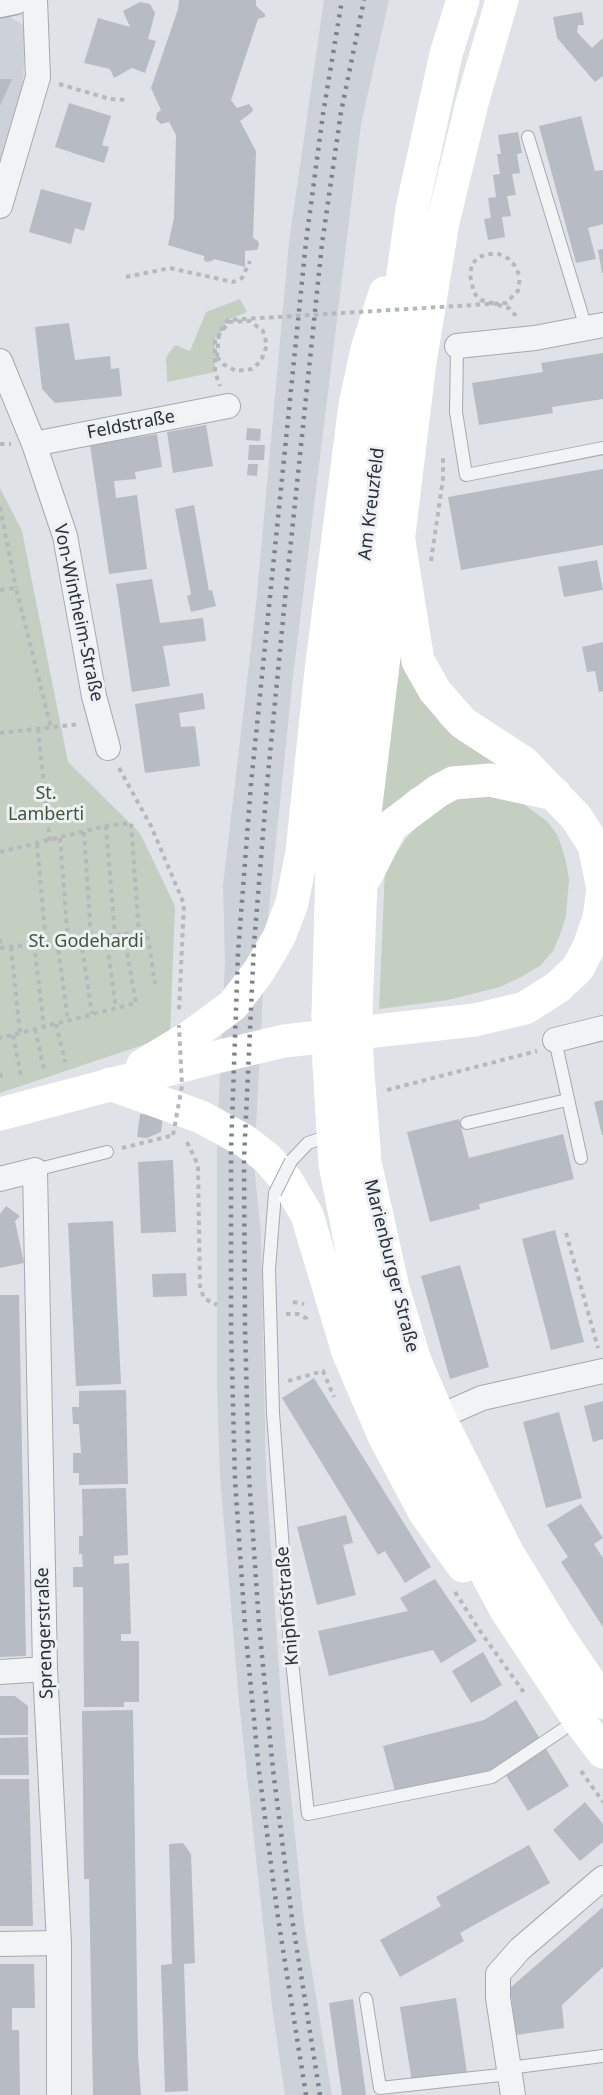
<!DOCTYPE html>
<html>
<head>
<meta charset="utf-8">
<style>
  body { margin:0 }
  canvas { display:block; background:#dfe2e6 }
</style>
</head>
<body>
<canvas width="603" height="2095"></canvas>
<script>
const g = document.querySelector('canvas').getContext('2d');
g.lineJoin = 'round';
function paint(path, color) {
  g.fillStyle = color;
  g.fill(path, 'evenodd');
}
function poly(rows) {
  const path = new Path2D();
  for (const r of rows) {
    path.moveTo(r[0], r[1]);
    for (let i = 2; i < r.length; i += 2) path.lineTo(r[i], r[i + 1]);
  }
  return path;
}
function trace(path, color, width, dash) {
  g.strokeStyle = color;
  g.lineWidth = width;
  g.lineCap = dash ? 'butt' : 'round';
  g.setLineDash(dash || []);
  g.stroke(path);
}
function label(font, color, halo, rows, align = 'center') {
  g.font = font + ' "Noto Sans",sans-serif';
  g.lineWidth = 6;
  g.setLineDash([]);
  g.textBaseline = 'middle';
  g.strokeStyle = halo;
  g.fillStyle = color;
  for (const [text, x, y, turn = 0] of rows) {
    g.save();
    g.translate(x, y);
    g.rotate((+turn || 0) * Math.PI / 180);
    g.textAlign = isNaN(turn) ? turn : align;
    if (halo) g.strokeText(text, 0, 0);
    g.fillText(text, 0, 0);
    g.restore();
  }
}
const built = poly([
  [324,0,389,0,361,124,293,676,266,937,254,1165,261,1235,266,1474,281,1700,304,1923,332,2095,285,2095,273,2014,239,1702,220,1476,217,1389,217,1141,225,961,223,885,256,605,289,242],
  [8,16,22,24,25,30,23,87,0,166,0,17]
]);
const green = poly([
  [240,299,247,312,228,320,215,339,215,372,167,382,166,357,175,345,190,351,206,312],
  [0,488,22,531,68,762,140,833,175,906,170,1036,0,1093],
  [400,653,422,698,443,727,459,740,515,775,427,782,411,789,381,817],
  [468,794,504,795,522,803,548,822,558,836,566,861,569,880,566,916,560,935,553,951,541,965,521,977,500,987,448,1000,379,1009,385,870,405,840,430,810]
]);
const building = poly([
  [179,0,256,0,256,6,265,14,265,17,258,19,231,100,237,108,249,104,253,109,252,112,240,121,256,151,253,238,258,241,259,244,258,249,256,250,245,251,245,267,214,259,212,261,206,262,204,260,204,256,168,245,174,218,176,135,169,122,161,124,156,119,157,113,161,110,151,88,178,9],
  [140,2,150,4,155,13,148,39,156,41,155,44,145,73,132,68,114,78,110,69,84,63,98,18,130,27,123,11],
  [582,12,584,25,578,25,577,32,592,48,603,38,603,76,595,82,557,38,553,17],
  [0,79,12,79,0,106],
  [69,103,111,116,102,145,109,147,104,163,55,147],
  [581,116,595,171,603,170,603,224,588,228,596,259,576,263,539,126],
  [518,132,522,153,517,154,520,173,512,174,516,195,507,196,511,216,502,217,505,237,488,240,484,219,491,218,488,198,496,197,493,175,500,174,497,154,501,154,498,135],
  [41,189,92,203,84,231,75,228,71,244,29,232],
  [603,249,603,273,602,273,598,250],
  [69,323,75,360,110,356,111,369,119,368,122,396,55,403,42,389,35,327],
  [603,353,603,399,552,407,553,413,479,425,472,383,543,372,541,363],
  [206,425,213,466,173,473,167,432],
  [247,428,261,429,260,441,246,440],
  [157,434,162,467,135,472,136,479,114,481,116,498,137,495,147,569,109,574,90,445],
  [249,445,265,445,264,460,248,460],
  [248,464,258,464,257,476,247,475],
  [603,469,603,545,461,570,448,497],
  [194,505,209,591,212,590,216,606,191,612,187,596,191,594,175,509],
  [597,560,603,590,564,597,558,567],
  [152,579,160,623,203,618,206,641,163,646,170,686,132,692,116,584],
  [603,642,603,691,599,692,595,671,587,672,582,647],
  [203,693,205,709,179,713,181,727,195,726,200,766,145,773,135,704],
  [603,1100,603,1135,602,1135,594,1102],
  [140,1114,163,1116,161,1132,147,1138,137,1137],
  [459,1119,469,1158,563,1134,574,1179,479,1204,480,1209,430,1222,407,1132],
  [173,1160,176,1232,141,1233,138,1162],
  [6,1206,20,1216,15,1221,24,1263,0,1268,0,1214],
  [113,1221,121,1384,76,1386,68,1223],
  [555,1230,584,1342,551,1350,522,1239],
  [460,1265,489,1367,450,1379,421,1276],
  [186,1273,187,1296,153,1297,152,1274],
  [0,1295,19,1295,26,1656,0,1657],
  [314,1378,431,1567,405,1583,385,1551,378,1555,282,1398],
  [126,1390,128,1484,79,1485,79,1473,73,1473,73,1453,81,1453,79,1424,73,1424,72,1407,79,1407,79,1391],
  [603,1401,603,1439,593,1442,584,1406],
  [559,1412,582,1498,546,1508,523,1422],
  [126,1488,128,1555,114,1556,114,1564,129,1563,131,1634,121,1634,121,1641,139,1641,139,1702,124,1702,124,1707,84,1707,83,1587,73,1587,73,1567,83,1567,82,1554,79,1554,79,1536,83,1536,82,1489],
  [581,1504,603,1538,594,1544,603,1558,603,1627,561,1562,568,1557,547,1525],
  [346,1515,353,1543,343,1545,356,1595,317,1605,297,1527],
  [435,1579,477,1641,441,1663,433,1650,329,1676,318,1631,408,1611,400,1598],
  [483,1652,502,1685,471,1703,452,1671],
  [0,1696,15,1696,28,1706,28,1735,0,1735],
  [516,1700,569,1786,528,1811,499,1764,491,1770,396,1795,383,1746,484,1720],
  [133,1710,138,2054,141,2095,93,2095,89,1879,84,1879,82,1711],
  [28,1737,29,1775,0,1775,0,1738],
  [0,1779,29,1779,33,1926,0,1926],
  [585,1802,603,1824,603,1842,580,1861,553,1830],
  [183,1843,191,1854,195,1963,184,1964,188,2091,165,2092,161,1965,172,1964,169,1844],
  [529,1845,550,1883,460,1933,464,1941,400,1977,380,1940,441,1906,436,1897],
  [603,1907,603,1967,562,2005,564,2028,516,2035,510,1988],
  [0,1964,34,1964,35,2008,12,2008,12,2030,19,2030,20,2095,0,2095],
  [456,1998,467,2073,412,2082,400,2007],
  [353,1999,366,2095,342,2095,329,2003]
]);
const path = poly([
  [59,84,110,99,128,100],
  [126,277,170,268,233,282,242,278,250,261],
  [516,316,509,308,481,300,474,293,470,275,472,264,479,257,488,254,499,254,509,259,515,266,520,277],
  [217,357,223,364,236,371,252,369,261,361,267,345,263,331,250,321,229,322,215,340,215,372,220,386],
  [0,444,11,444],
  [0,507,16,588],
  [431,561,443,479,443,455],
  [0,590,16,588,51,728],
  [38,729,50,841],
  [0,733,80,724],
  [119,768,151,826,184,904,179,1010],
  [106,826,115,936],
  [84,832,91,939],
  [60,838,68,941],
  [37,844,46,943],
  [0,852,106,826,131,823,139,933],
  [124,934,147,932,155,984],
  [106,937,116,1008],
  [0,939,1,948],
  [81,940,92,1014],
  [57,941,68,1020],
  [34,944,44,1027],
  [11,947,20,1033],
  [0,948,124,934,136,1003,0,1038],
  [56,1024,65,1062],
  [35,1029,44,1069],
  [13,1035,21,1076],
  [0,1073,2,1081],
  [387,1090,537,1051],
  [187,1142,198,1165,200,1289,205,1299,217,1305],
  [122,1148,170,1136],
  [566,1233,598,1348],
  [293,1302,304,1304],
  [286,1314,298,1314,306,1318,307,1321],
  [288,1381,323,1371,334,1397],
  [455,1592,480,1631,525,1694],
  [581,1771,603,1802]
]);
const service = poly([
  [528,137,586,328],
  [457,346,456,412,466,475,603,448],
  [555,1040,581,1158],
  [467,1123,567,1100],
  [291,1161,308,1143,331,1135],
  [35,1170,107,1152],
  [275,1193,269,1269,273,1413,289,1632,308,1814,492,1777,577,1720],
  [366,1999,380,2088,510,2074],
  [509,2068,603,2056]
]);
const minor = poly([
  [0,206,38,77,35,0],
  [457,346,535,338,603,325],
  [0,361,34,444,65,536,94,696,108,748],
  [34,444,228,406],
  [555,1040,603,1028],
  [0,1179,35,1170,45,1669,59,1943,59,2095],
  [439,1417,482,1398,603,1371],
  [0,1672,45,1669],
  [0,1944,59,1943],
  [513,2095,498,1998,498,1974,520,1949,603,1878]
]);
const tertiary = poly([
  [0,3,15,0]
]);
const secondary = poly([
  [366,876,391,826,438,791,453,783,490,780,555,794],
  [356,1012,363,829,420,362,443,222,472,103,502,0],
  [328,1015,333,826,372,498,412,209,446,54,463,0],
  [357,1060,365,1162,393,1288,415,1361,439,1417,506,1550,559,1637,603,1702],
  [329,1064,335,1164,359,1286,378,1352,427,1462,506,1610,578,1719,603,1752],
  [143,1065,191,1036,233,1005,259,971,279,937,292,903,302,852,321,671,355,405,367,349,385,293],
  [110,1084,201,1117,225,1130,245,1141,267,1158,287,1181,307,1215,348,1352,384,1436,425,1513,463,1566],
  [0,1114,204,1060,284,1041,475,1020,525,1008,558,987,578,968,589,947,599,918,603,889,594,845,576,817,523,762,463,723,435,691,418,661,398,535]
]);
const rail = poly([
  [306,2095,278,1918,259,1771,245,1626,235,1480,231,1329,231,1150,238,953,251,784,306,242,323,114,342,0],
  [320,2095,292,1918,273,1770,259,1624,249,1477,245,1328,244,1159,254,944,267,785,285,599,322,244,341,112,364,0]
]);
const pathBridge = poly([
  [217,357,219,333,228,320,506,303,518,291,520,277],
  [173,1135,182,1086,179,1025]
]);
const serviceBridge = poly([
  [275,1193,291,1161]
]);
const secondaryBridge = poly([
  [356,1012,357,1060],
  [328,1015,329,1064]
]);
const streetNames = [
  ["Feldstraße",131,425,-11],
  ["Am Kreuzfeld",372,504,-83],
  ["Von-Wintheim-Straße",78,613,78],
  ["Marienburger Straße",391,1266,76],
  ["Kniphofstraße",288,1606,-95],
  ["Sprengerstraße",45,1633,-92]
];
const parkNames = [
  ["St.",46,794],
  ["Lamberti",46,815],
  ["St. Godehardi",86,942]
];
paint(built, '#cdd1d8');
paint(green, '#c5cfc1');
paint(building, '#b7bbc3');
trace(service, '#a5a9b0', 14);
trace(minor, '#a5a9b0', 26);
trace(tertiary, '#a5a9b0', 31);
trace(path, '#b5b9be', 4, [4.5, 4.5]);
trace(service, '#f1f3f5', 12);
trace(minor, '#f1f3f5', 24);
trace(tertiary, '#f1f3f5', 28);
trace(secondary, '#fff', 33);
trace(rail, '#7a828e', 4.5, [3, 6]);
trace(serviceBridge, '#a5a9b0', 14, []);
trace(pathBridge, '#b5b9be', 4, [4.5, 4.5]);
trace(serviceBridge, '#f1f3f5', 12);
trace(secondaryBridge, '#fff', 33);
label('18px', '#2a313c', '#eef1f4', streetNames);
label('18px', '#3f5639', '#eef1f4', parkNames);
</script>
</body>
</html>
